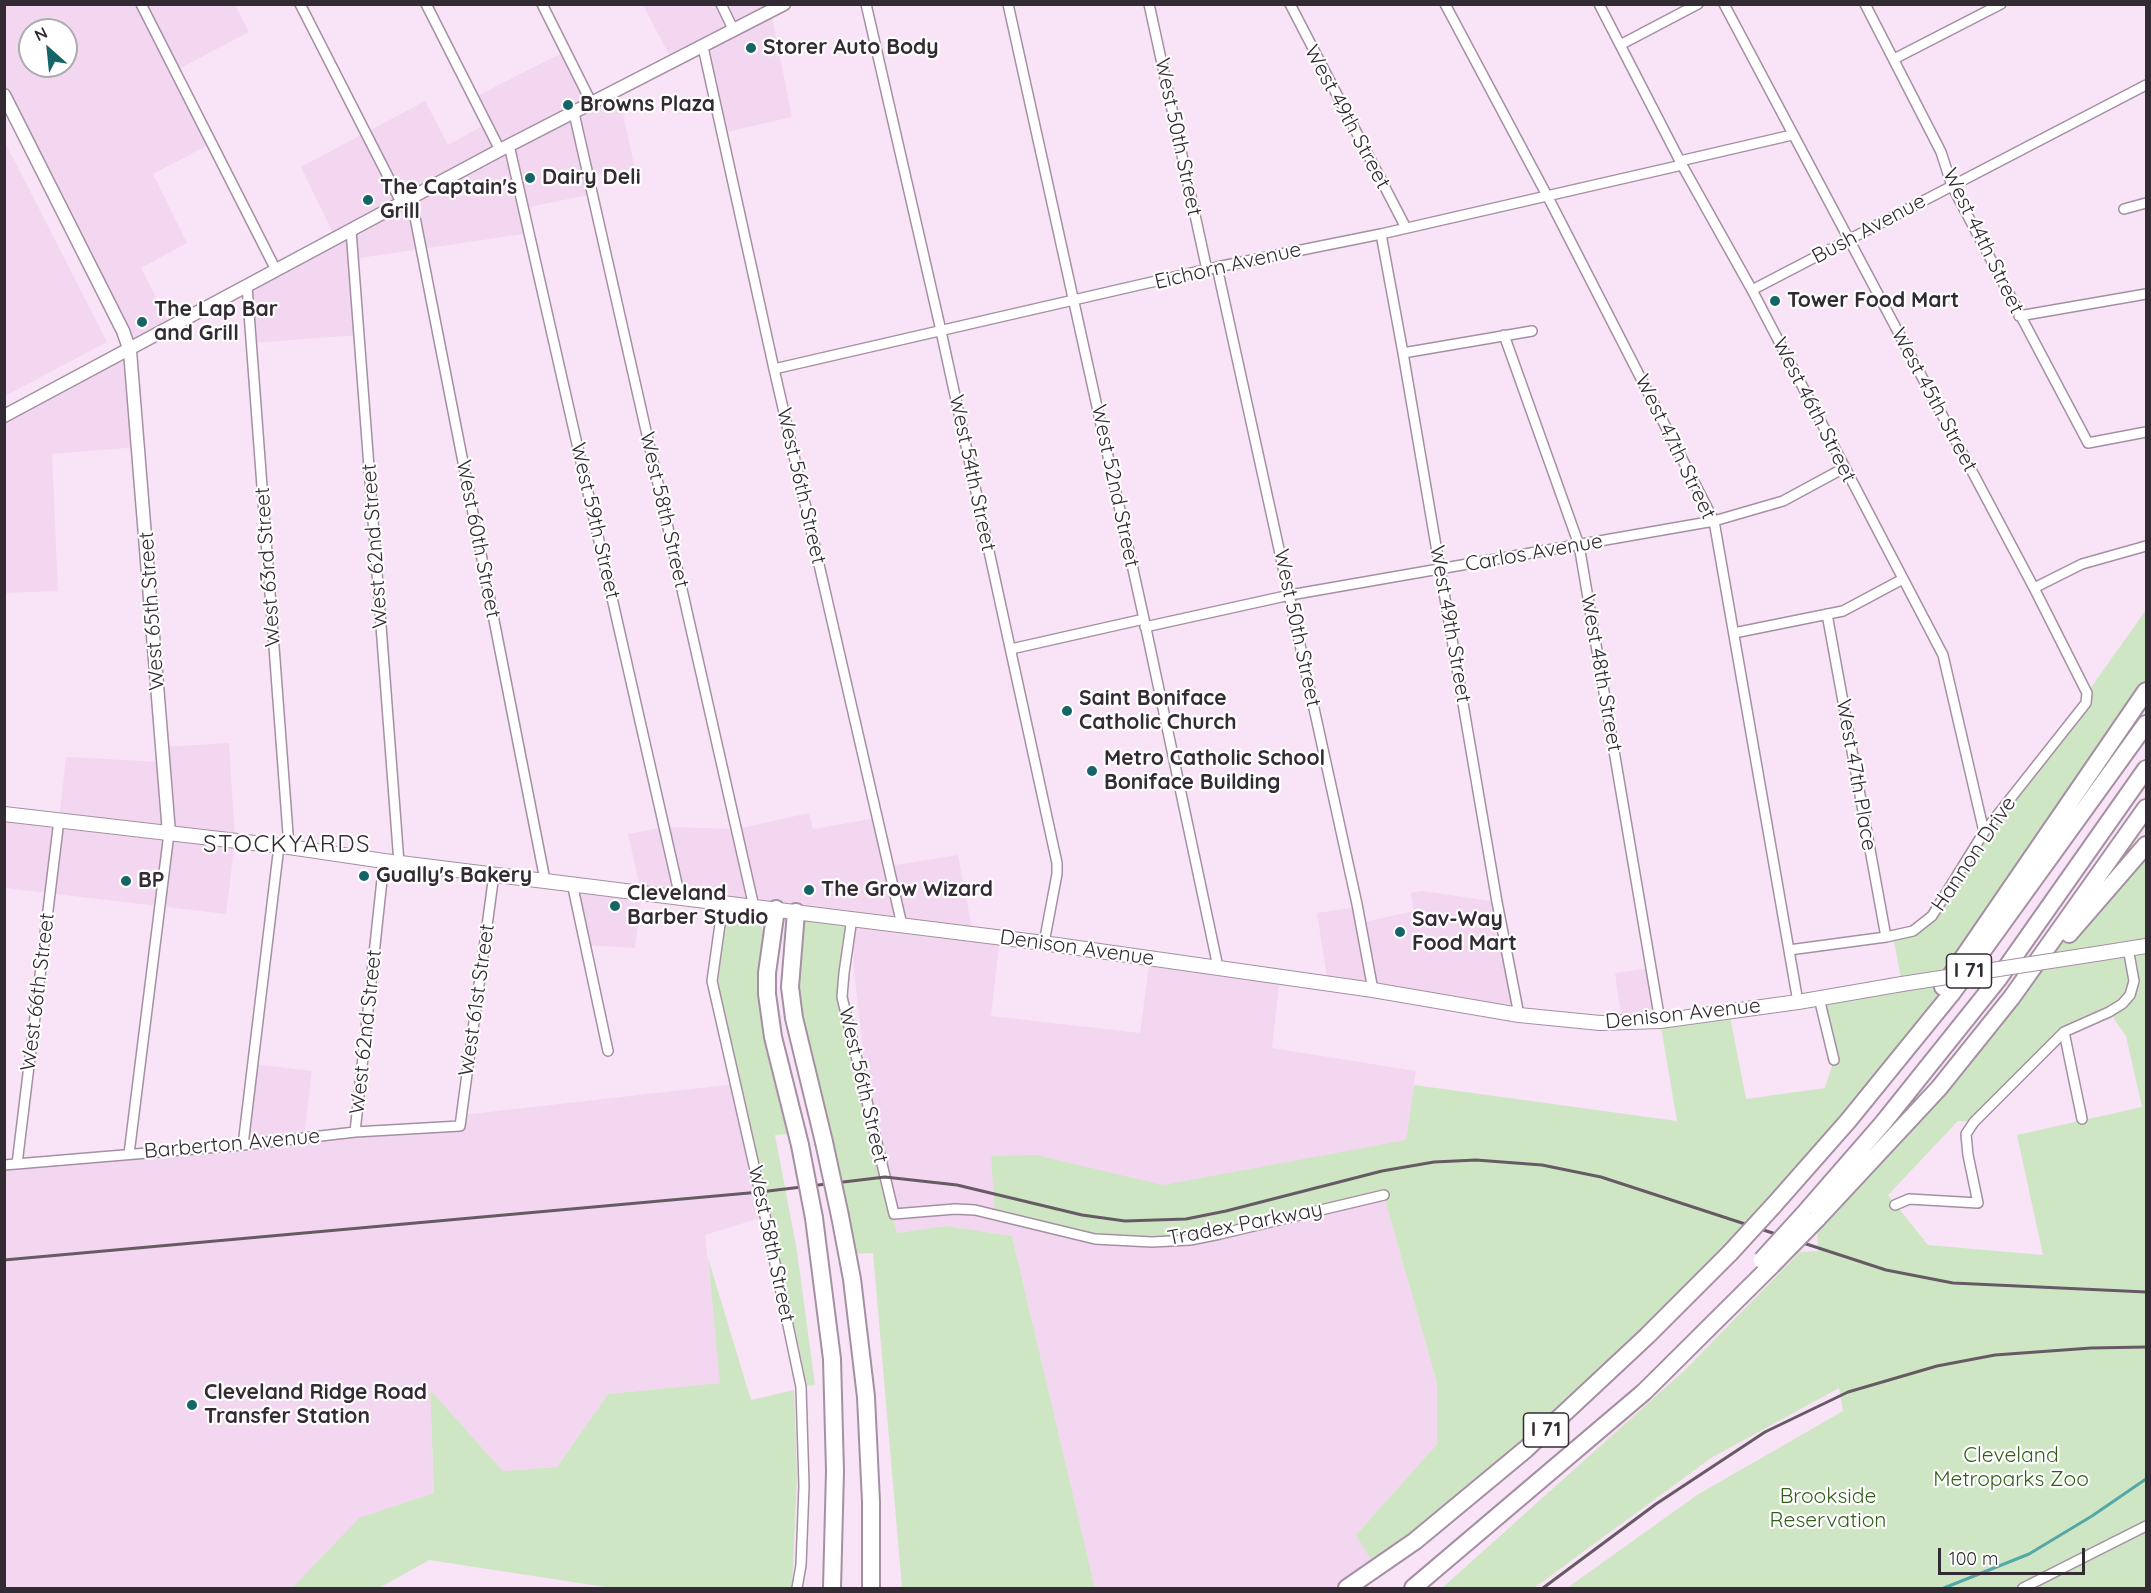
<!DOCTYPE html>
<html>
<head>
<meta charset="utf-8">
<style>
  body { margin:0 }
  #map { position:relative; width:2151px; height:1593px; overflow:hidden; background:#f9e3f7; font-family:Quicksand,sans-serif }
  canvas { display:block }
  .frame { position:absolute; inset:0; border:6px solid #332b33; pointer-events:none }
  .north { position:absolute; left:18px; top:18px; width:60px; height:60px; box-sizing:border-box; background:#fff; border:2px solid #adaaad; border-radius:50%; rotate:333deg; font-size:16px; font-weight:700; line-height:24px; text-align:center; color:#332b33 }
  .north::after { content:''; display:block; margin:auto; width:21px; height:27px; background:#156568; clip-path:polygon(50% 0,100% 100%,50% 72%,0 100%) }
  .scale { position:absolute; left:1938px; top:1548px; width:147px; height:27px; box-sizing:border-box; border:3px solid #332b33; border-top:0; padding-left:8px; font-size:18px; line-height:21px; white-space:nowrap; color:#332b33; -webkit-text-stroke:4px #fff; paint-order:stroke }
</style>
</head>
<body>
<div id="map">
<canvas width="2151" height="1593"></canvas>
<div class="frame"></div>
<div class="north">N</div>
<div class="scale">100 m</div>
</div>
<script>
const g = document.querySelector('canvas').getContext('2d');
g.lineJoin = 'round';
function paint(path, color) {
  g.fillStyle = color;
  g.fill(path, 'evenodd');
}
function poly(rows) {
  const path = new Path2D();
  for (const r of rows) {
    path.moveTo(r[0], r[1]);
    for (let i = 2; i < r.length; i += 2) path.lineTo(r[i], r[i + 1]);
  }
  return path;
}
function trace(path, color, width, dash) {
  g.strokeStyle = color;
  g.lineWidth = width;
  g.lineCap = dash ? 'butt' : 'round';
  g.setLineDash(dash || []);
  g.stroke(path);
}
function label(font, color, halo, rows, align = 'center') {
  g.font = font + ' Quicksand,sans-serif';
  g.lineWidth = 4.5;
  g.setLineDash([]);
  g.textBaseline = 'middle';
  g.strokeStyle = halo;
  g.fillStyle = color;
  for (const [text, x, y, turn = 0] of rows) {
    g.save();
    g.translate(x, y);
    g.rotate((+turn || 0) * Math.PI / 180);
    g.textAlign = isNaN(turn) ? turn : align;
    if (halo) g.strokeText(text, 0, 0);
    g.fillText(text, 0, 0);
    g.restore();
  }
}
const built = poly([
  [5,5,235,5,249,32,175,71,212,143,153,174,187,243,141,268,171,327,130,349,139,447,52,454,58,591,5,593,5,416,129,349,5,95],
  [30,30,66,30,66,66,30,66],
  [643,5,784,5,771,12,792,117,722,133,703,48,673,62],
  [566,51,592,104,618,91,635,169,589,177,593,194,524,208,530,233,353,259,359,335,251,343,247,286,335,237,301,167,425,101,448,145,486,124,473,98],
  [4,140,107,342,5,396,4,396],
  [229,743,235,840,226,914,5,888,5,813,59,820,66,757,164,762,163,747],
  [809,813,813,829,877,818,889,866,958,855,973,934,1000,937,991,1016,1140,1033,1150,958,1280,976,1272,1048,1416,1071,1406,1140,1384,1196,1437,1383,1437,1444,1356,1535,1376,1569,1347,1588,1095,1588,1012,1236,946,1226,897,1233,870,1113,854,972,852,919,642,893,635,948,585,945,572,883,641,892,628,834,665,827,737,829],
  [1423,891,1497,902,1519,1015,1328,983,1317,913,1357,907,1360,923,1414,911,1411,893],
  [1651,968,1660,1021,1622,1022,1615,973],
  [253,1064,312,1071,304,1137,460,1126,462,1115,736,1084,766,1216,705,1235,721,1383,608,1394,557,1467,503,1471,430,1391,434,1493,359,1519,292,1588,5,1588,5,1165,243,1145]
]);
const green = poly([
  [2146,610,2146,681,2091,770,1886,1069,1647,1336,1376,1569,1356,1535,1437,1444,1437,1383,1384,1196,1190,1240,1095,1239,995,1214,991,1156,1036,1155,1163,1185,1406,1140,1414,1085,1677,1121,1660,1021,1729,1011,1746,1099,1825,1088,1834,1060,1819,998,1902,984,1893,935,1923,924,1984,832,2086,703,2087,693],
  [2146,845,2146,1588,1567,1588,1697,1495,1843,1411,1839,1388,1711,1458,1534,1588,1442,1588,1685,1370,1800,1252,1818,1251,1817,1219],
  [2109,1012,2126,1036,2142,1107,2017,1135,2043,1255,1928,1245,1888,1195,1958,1121,1974,1122,2064,1032],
  [796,912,852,918,842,997,897,1233,946,1226,1012,1236,1095,1588,902,1588,873,1253,847,1254,798,1039],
  [724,916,757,919,764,932,759,975,761,1015,790,1134,775,1135,797,1251,815,1385,805,1386,802,1361,715,978],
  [708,1258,751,1400,794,1390,797,1478,792,1588,605,1587,429,1560,379,1588,292,1588,359,1518,434,1493,430,1390,503,1471,557,1467,608,1394,720,1383]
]);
const stream = poly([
  [1944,1588,2029,1554,2092,1516,2146,1479]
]);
const minor = poly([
  [141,4,276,270],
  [300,4,401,202],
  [426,4,500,150],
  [542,4,592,104],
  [721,4,734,31],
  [866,4,939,322,1057,863,1057,874,1044,943],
  [1008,4,1144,619,1218,967],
  [1149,4,1207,270],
  [1290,4,1406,228],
  [1445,4,1551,203,1714,521,1798,1002],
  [1599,4,1682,165,1752,290,1943,655,1984,832],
  [1724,4,2034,588,2087,693,2086,703,1984,832,1932,916,1913,931,1886,937,1789,950],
  [1865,4,1941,152,1952,186,2088,443,2146,432],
  [1620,45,1698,4],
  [703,47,774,369,902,925],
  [1894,59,2001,4],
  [574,113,754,907],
  [509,145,680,897],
  [1680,161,1792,135],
  [411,197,545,880],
  [2124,209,2146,203],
  [351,230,399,863],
  [1381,234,1403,353,1497,902,1519,1015],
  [1217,267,1357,904,1373,990],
  [247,286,289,847],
  [1752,290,2146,85],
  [2019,316,2146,294],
  [1504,335,1579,545,1660,1021],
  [1403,353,1532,331],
  [774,369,1217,267,1381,234,1682,165],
  [2034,588,2082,564,2146,546],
  [1827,614,1886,937],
  [1145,627,1290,595,1714,521,1783,501,1844,468],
  [1734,633,1843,611,1901,580],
  [1011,649,1144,619],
  [572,883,608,1051],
  [723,903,712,981,760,1192,801,1387,804,1486,801,1565,797,1588],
  [852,918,844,973,842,997,894,1214,955,1209,975,1210,1095,1239,1152,1242,1190,1240,1220,1234,1384,1195],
  [1819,998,1834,1060],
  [2064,1032,2082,1119],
  [355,1132,384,861],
  [243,1145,279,846],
  [129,1154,169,833],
  [17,1164,59,820],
  [4,1165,243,1145,355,1132,460,1126,494,874],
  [1895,1205,1909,1199,1978,1203,1968,1155,1966,1134,1974,1122,2064,1032,2109,1012,2122,1004,2130,995,2134,981,2128,948],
  [2023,1588,2146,1526]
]);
const tertiary = poly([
  [4,95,123,331,130,351,169,833],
  [4,416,500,150,784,4]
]);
const secondary = poly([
  [4,814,289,847,384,861,1036,942,1373,990,1519,1015,1600,1023,1660,1021,1798,1002,1902,984],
  [2102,953,2146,946]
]);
const motorway = poly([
  [776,909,767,973,767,994,773,1037,800,1145],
  [796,912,790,987,794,1018,824,1142],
  [2069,934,2146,845],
  [1943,987,2146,691],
  [1774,1205,1848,1121,1952,993,2146,724],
  [1803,1215,1883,1123,1999,978,2146,769],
  [840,1216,852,1279,866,1397,871,1502,871,1588],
  [814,1218,832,1359,835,1471,832,1588],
  [1817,1219,1939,1088,2012,997,2146,808],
  [1347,1588,1415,1541,1526,1449,1647,1336,1730,1253],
  [1413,1588,1644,1392,1772,1265]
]);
const rail = poly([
  [4,1260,760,1192,885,1177,957,1185,1082,1215,1125,1221,1186,1219,1226,1211,1382,1171,1434,1162,1476,1160,1542,1165,1601,1177,1886,1270,1953,1283,2146,1292],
  [1543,1588,1656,1504,1765,1432,1848,1392,1937,1366,1995,1355,2091,1348,2146,1347]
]);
const secondaryBridge = poly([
  [1902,984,2102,953]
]);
const motorwayBridge = poly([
  [824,1142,840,1216],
  [800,1145,814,1218],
  [1730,1253,1774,1205],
  [1762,1260,1803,1215],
  [1772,1265,1817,1219]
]);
const markers = [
  [751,48,6,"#156568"],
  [568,105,6,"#156568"],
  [530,178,6,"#156568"],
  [368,200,6,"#156568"],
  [1775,301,6,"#156568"],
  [142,322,6,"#156568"],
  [1067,711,6,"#156568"],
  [1092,771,6,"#156568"],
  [364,876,6,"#156568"],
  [126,881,6,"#156568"],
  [809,890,6,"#156568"],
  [615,906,6,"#156568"],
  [1400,932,6,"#156568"],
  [192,1405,6,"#156568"]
];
const shields = [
  [1969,971,45],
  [1546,1430,45]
];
const shieldNames = [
  ["I 71",1969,971],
  ["I 71",1546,1430]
];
const poiNames = [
  ["Storer Auto Body",763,48],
  ["Browns Plaza",580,105],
  ["Dairy Deli",542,178],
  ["The Captain's",380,188],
  ["Grill",380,212],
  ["Tower Food Mart",1787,301],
  ["The Lap Bar",154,310],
  ["and Grill",154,334],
  ["Saint Boniface",1079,699],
  ["Catholic Church",1079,723],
  ["Metro Catholic School",1104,759],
  ["Boniface Building",1104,783],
  ["Gually's Bakery",376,876],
  ["BP",138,881],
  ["The Grow Wizard",821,890],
  ["Cleveland",627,894],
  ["Barber Studio",627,918],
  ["Sav-Way",1412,920],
  ["Food Mart",1412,944],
  ["Cleveland Ridge Road",204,1393],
  ["Transfer Station",204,1417]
];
const streetNames = [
  ["West 49th Street",1347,117,62],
  ["West 50th Street",1178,137,78],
  ["Bush Avenue",1869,229,-28],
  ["West 44th Street",1983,241,64],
  ["Eichorn Avenue",1228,266,-13],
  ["West 45th Street",1934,400,62],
  ["West 46th Street",1814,410,63],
  ["West 47th Street",1675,447,64],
  ["West 54th Street",972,473,78],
  ["West 56th Street",801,486,77],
  ["West 52nd Street",1115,486,78],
  ["West 58th Street",664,510,77],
  ["West 59th Street",595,521,77],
  ["West 60th Street",478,539,79],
  ["West 62nd Street",375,546,-94],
  ["Carlos Avenue",1534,553,-10],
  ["West 63rd Street",268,567,-94],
  ["West 65th Street",152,611,-94],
  ["West 49th Street",1450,624,80],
  ["West 50th Street",1297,628,78],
  ["West 48th Street",1601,673,80],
  ["West 47th Place",1856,775,80],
  ["Hannon Drive",1974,854,-56],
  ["Denison Avenue",1077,948,8],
  ["West 66th Street",38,992,-83],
  ["West 61st Street",477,1000,-82],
  ["Denison Avenue",1683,1014,-6],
  ["West 62nd Street",366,1032,-84],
  ["West 56th Street",863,1085,77],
  ["Barberton Avenue",232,1144,-5],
  ["Tradex Parkway",1245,1224,-11],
  ["West 58th Street",771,1244,78]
];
const parkNames = [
  ["Cleveland",2011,1456],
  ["Metroparks Zoo",2011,1480],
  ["Brookside",1828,1497],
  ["Reservation",1828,1521]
];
const quarterNames = [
  ["STOCKYARDS",287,845]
];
paint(built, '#f3d7f1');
paint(green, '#cfe6c5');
trace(stream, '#56a7a7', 3);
trace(minor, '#a590a3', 12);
trace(tertiary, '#a590a3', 15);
trace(secondary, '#a590a3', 16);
trace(motorway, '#a590a3', 20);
trace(minor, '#fff', 9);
trace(tertiary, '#fff', 12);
trace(secondary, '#fff', 14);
trace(motorway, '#fff', 16);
trace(rail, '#665a65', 3);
trace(secondaryBridge, '#a590a3', 16, []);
trace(motorwayBridge, '#a590a3', 20, []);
trace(secondaryBridge, '#fff', 14);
trace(motorwayBridge, '#fff', 16);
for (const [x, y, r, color] of markers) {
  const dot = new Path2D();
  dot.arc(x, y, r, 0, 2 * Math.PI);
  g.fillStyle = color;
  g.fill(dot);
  trace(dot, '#fff', 2);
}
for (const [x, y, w] of shields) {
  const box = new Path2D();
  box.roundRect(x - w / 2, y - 17, w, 34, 4.5);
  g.fillStyle = '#fff';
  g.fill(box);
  trace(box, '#332b33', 1.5);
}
label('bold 20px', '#332b33', null, shieldNames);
label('bold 21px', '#332b33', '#fff', poiNames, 'left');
label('21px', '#332b33', '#fff', streetNames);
label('21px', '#325d18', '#fff', parkNames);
g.letterSpacing = '1.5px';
label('24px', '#332b33', '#fff', quarterNames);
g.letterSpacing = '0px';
</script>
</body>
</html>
